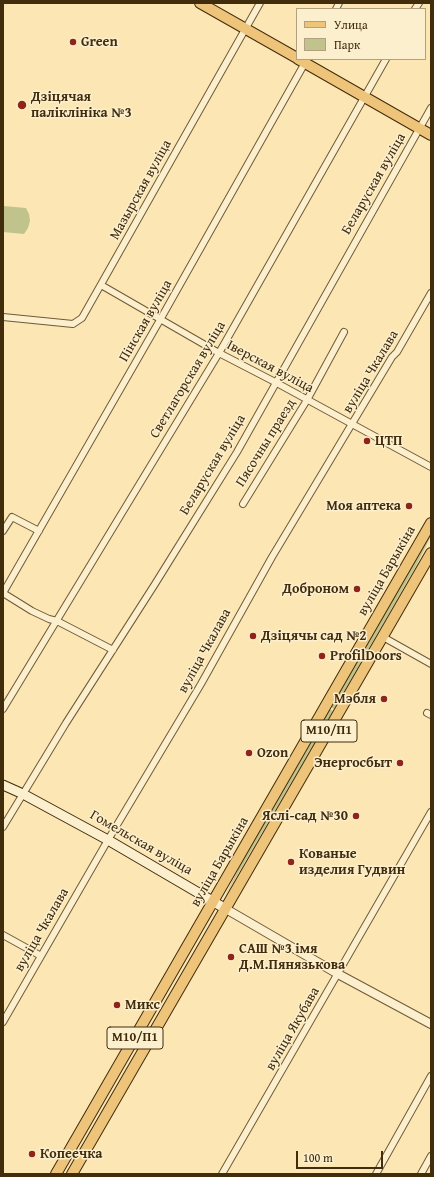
<!DOCTYPE html>
<html>
<head>
<meta charset="utf-8">
<style>
  body { margin:0 }
  #map { position:relative; width:434px; height:1177px; overflow:hidden; background:#fbe6b4; font-family:"Gentium Book Plus",serif }
  canvas { display:block }
  .frame { position:absolute; inset:0; border:4px solid #412c0c; pointer-events:none }
  .legend { position:absolute; left:296px; top:8px; width:130px; height:52px; box-sizing:border-box; background:#fcefce; border:1px solid #b1a180; margin:0; padding:5px 7px; list-style:none; font-size:12px; color:#412c0c }
  .legend li { display:flex; align-items:center; gap:8px; height:20px }
  .legend b { width:20px; border:1px solid #b1a180 }
  .scale { position:absolute; left:296px; top:1151px; width:87px; height:18px; box-sizing:border-box; border:2px solid #412c0c; border-top:0; padding-left:5px; font-size:12px; line-height:14px; white-space:nowrap; color:#412c0c; -webkit-text-stroke:3px #fcefce; paint-order:stroke }
</style>
</head>
<body>
<div id="map">
<canvas width="434" height="1177"></canvas>
<div class="frame"></div>
<ul class="legend">
<li><b style="height:5px;background:#eec37a"></b>Улица</li>
<li><b style="height:11px;background:#c0c48c"></b>Парк</li>
</ul>
<div class="scale">100 m</div>
</div>
<script>
const g = document.querySelector('canvas').getContext('2d');
g.lineJoin = 'round';
function paint(path, color) {
  g.fillStyle = color;
  g.fill(path, 'evenodd');
}
function poly(rows) {
  const path = new Path2D();
  for (const r of rows) {
    path.moveTo(r[0], r[1]);
    for (let i = 2; i < r.length; i += 2) path.lineTo(r[i], r[i + 1]);
  }
  return path;
}
function trace(path, color, width, dash) {
  g.strokeStyle = color;
  g.lineWidth = width;
  g.lineCap = dash ? 'butt' : 'round';
  g.setLineDash(dash || []);
  g.stroke(path);
}
function label(font, color, halo, rows, align = 'center') {
  g.font = font + ' "Gentium Book Plus",serif';
  g.lineWidth = 3;
  g.setLineDash([]);
  g.textBaseline = 'middle';
  g.strokeStyle = halo;
  g.fillStyle = color;
  for (const [text, x, y, turn = 0] of rows) {
    g.save();
    g.translate(x, y);
    g.rotate((+turn || 0) * Math.PI / 180);
    g.textAlign = isNaN(turn) ? turn : align;
    if (halo) g.strokeText(text, 0, 0);
    g.fillText(text, 0, 0);
    g.restore();
  }
}
const green = poly([
  [3,206,26,208,29,214,30,221,28,228,24,234,3,232],
  [431,533,431,536,416,566,334,709,331,707],
  [329,709,333,711,225,896,248,850]
]);
const minor = poly([
  [336,9,339,3],
  [415,9,419,3],
  [101,285,219,353,275,382,431,467],
  [3,317,73,324,82,318,260,3],
  [243,504,307,400,344,332],
  [3,531,12,517,39,531],
  [383,637,431,664],
  [113,650,57,621,49,619,32,611,3,593,160,320,306,61],
  [3,709,219,353,386,59],
  [427,713,431,715],
  [3,827,66,723,155,584,237,452,431,108],
  [3,935,41,956],
  [3,1022,108,840,201,684,272,557,392,357,397,352,431,293],
  [222,1174,431,812],
  [376,1174,431,1076],
  [421,1174,431,1156]
]);
const tertiary = poly([
  [226,909,338,974,431,1024]
]);
const secondary = poly([
  [3,785,23,794,108,840,226,909]
]);
const primary = poly([
  [200,3,297,58],
  [298,59,431,135],
  [56,1174,431,523],
  [72,1174,431,553]
]);
const markers = [
  [73,42,4,"#8f2418"],
  [22,105,5,"#8f2418"],
  [367,441,4,"#8f2418"],
  [409,506,4,"#8f2418"],
  [357,589,4,"#8f2418"],
  [253,636,4,"#8f2418"],
  [322,656,4,"#8f2418"],
  [384,699,4,"#8f2418"],
  [249,753,4,"#8f2418"],
  [400,763,4,"#8f2418"],
  [356,816,4,"#8f2418"],
  [291,862,4,"#8f2418"],
  [231,957,4,"#8f2418"],
  [117,1005,4,"#8f2418"],
  [32,1154,4,"#8f2418"]
];
const shields = [
  [329,731,56],
  [135,1038,56]
];
const shieldNames = [
  ["М10/П1",329,731],
  ["М10/П1",135,1038]
];
const poiNames = [
  ["Green",81,42],
  ["Дзіцячая",31,97],
  ["паліклініка №3",31,113],
  ["ЦТП",375,441],
  ["Моя аптека",401,506,"right"],
  ["Доброном",349,589,"right"],
  ["Дзіцячы сад №2",261,636],
  ["ProfilDoors",330,656],
  ["Мэбля",376,699,"right"],
  ["Ozon",257,753],
  ["Энергосбыт",392,763,"right"],
  ["Яслі-сад №30",348,816,"right"],
  ["Кованые",299,854],
  ["изделия Гудвин",299,870],
  ["САШ №3 імя",239,949],
  ["Д.М.Пянязькова",239,965],
  ["Микс",125,1005],
  ["Копеечка",40,1154]
];
const streetNames = [
  ["Беларуская вуліца",374,184,-60],
  ["Мазырская вуліца",141,190,-61],
  ["Пінская вуліца",146,321,-60],
  ["Іверская вуліца",270,367,28],
  ["вуліца Чкалава",371,372,-59],
  ["Светлагорская вуліца",188,380,-59],
  ["Пясочны праезд",266,443,-58],
  ["Беларуская вуліца",213,465,-59],
  ["вуліца Барыкіна",387,571,-60],
  ["вуліца Чкалава",205,651,-61],
  ["Гомельская вуліца",141,843,30],
  ["вуліца Барыкіна",220,862,-60],
  ["вуліца Чкалава",42,930,-60],
  ["вуліца Якубава",293,1029,-60]
];
paint(green, '#c0c48c');
trace(minor, '#705a36', 8);
trace(tertiary, '#705a36', 10);
trace(secondary, '#412c0c', 11);
trace(primary, '#412c0c', 12);
trace(minor, '#fcefce', 6);
trace(tertiary, '#fcefce', 8);
trace(secondary, '#fcefce', 9);
trace(primary, '#eec37a', 10);
for (const [x, y, r, color] of markers) {
  const dot = new Path2D();
  dot.arc(x, y, r, 0, 2 * Math.PI);
  g.fillStyle = color;
  g.fill(dot);
  trace(dot, '#fcefce', 1.5);
}
for (const [x, y, w] of shields) {
  const box = new Path2D();
  box.roundRect(x - w / 2, y - 11, w, 22, 3);
  g.fillStyle = '#fcefce';
  g.fill(box);
  trace(box, '#412c0c', 1);
}
label('bold 13px', '#412c0c', null, shieldNames);
label('bold 14px', '#412c0c', '#fcefce', poiNames, 'left');
label('14px', '#412c0c', '#fcefce', streetNames);
</script>
</body>
</html>
